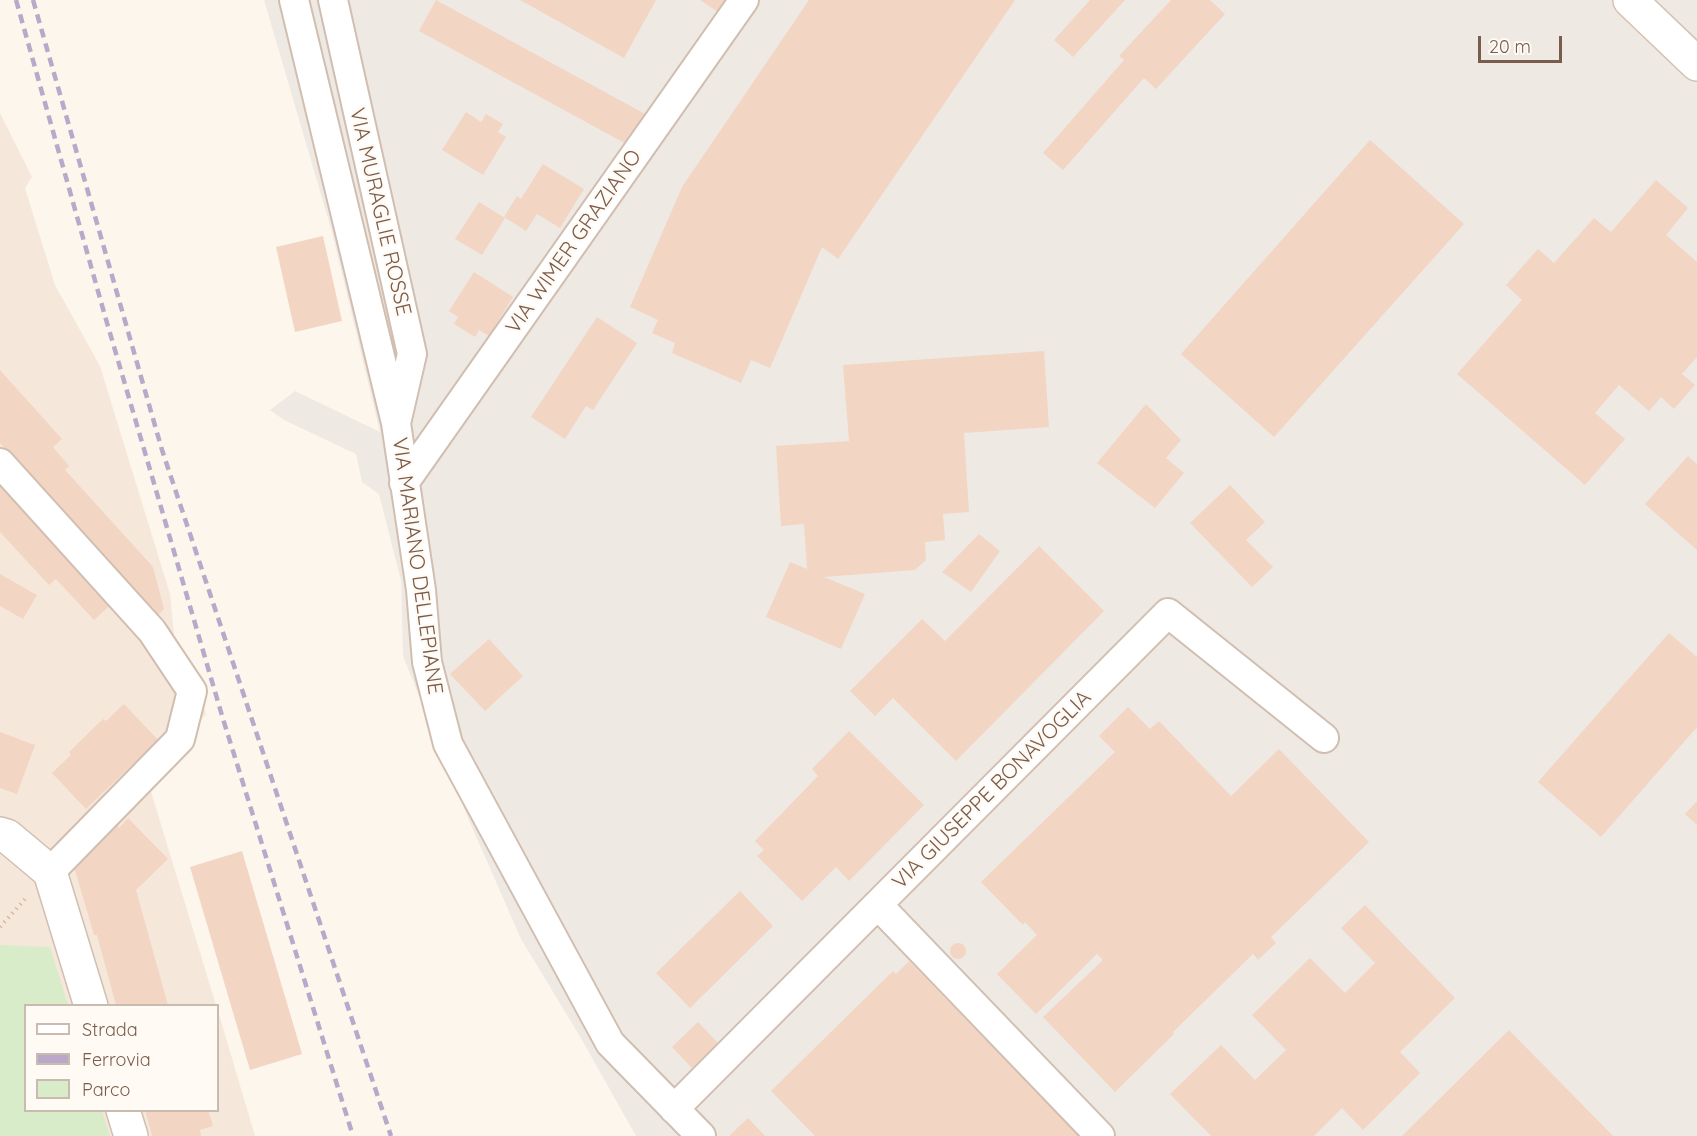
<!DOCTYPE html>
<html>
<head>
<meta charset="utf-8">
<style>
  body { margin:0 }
  #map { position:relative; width:1697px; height:1136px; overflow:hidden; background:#fdf6ec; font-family:Quicksand,sans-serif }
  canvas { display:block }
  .legend { position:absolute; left:24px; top:1004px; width:195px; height:108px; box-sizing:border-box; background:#fffaf3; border:2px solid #cabbb1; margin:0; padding:8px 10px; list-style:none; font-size:18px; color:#7a5c4d }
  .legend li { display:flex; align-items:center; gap:12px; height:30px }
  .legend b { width:30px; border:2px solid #cabbb1 }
  .scale { position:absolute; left:1478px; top:36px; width:84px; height:27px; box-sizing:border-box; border:3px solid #7a5c4d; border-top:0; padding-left:8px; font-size:18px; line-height:21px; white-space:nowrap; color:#7a5c4d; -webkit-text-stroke:4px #fffaf3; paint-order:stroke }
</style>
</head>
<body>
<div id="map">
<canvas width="1697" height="1136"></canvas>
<ul class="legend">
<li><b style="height:8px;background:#fff"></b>Strada</li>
<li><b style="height:8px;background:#b9a8c9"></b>Ferrovia</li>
<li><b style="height:16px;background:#d8ecc9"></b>Parco</li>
</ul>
<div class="scale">20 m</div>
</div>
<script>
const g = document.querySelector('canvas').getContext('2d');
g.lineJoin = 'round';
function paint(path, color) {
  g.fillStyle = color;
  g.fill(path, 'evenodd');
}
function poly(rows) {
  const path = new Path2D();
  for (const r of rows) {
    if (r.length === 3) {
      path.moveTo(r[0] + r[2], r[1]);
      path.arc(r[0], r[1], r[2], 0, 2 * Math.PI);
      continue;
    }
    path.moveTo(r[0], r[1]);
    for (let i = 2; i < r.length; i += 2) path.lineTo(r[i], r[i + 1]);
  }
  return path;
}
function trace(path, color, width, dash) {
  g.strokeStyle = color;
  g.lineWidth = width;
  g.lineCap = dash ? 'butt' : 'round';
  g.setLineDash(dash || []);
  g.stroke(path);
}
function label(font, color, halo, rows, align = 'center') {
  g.font = font + ' Quicksand,sans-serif';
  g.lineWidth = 4.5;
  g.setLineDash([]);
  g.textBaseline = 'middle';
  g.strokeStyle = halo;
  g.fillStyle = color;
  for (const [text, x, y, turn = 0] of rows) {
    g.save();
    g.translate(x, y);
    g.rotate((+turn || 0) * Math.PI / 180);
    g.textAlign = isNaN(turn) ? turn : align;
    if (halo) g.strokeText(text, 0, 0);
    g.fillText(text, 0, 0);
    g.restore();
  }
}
const residential = poly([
  [0,113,32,177,25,188,55,285,100,366,170,594,175,645,191,662,206,714,149,785,216,1005,26,1006,26,1110,218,1110,218,1011,255,1136,0,1136]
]);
const industrial = poly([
  [264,0,1697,0,1697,1136,636,1136,578,1033,521,939,468,818,403,656,401,581,379,494,362,482,356,454,284,420,270,410,295,391,380,432,332,232]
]);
const green = poly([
  [0,945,50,947,68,1005,26,1006,26,1110,102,1111,110,1136,0,1136]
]);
const building = poly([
  [436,0,647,115,630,146,419,31],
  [520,0,656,0,624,58],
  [700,0,729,0,721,14],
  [809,0,1015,0,838,259,822,247,770,368,751,360,741,383,672,353,675,343,652,333,658,320,630,307,682,187],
  [1090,0,1125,0,1073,57,1054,40],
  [1171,0,1210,0,1225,14,1156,89,1144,78,1063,170,1043,153,1124,60,1119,56],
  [466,112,481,122,486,114,503,124,498,132,506,137,483,175,442,150],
  [1370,140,1464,224,1274,437,1181,354],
  [543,164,584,189,560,228,537,214,526,231,504,217,517,196,521,199],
  [1656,180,1688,208,1666,235,1697,262,1697,357,1682,374,1695,385,1674,409,1661,397,1649,411,1619,385,1595,413,1625,439,1585,485,1457,374,1522,300,1506,285,1538,249,1554,263,1594,218,1611,232],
  [479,202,505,218,482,255,455,239],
  [323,236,342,321,295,332,276,247],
  [474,272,513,297,489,336,479,330,475,337,454,324,458,317,449,311],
  [597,317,637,343,593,410,586,406,565,439,531,417],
  [1044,351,1049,427,964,433,969,512,943,514,945,540,925,542,926,560,915,570,824,577,865,594,841,649,766,617,790,562,807,569,804,524,781,526,776,446,849,441,843,365],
  [0,370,62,439,53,447,69,466,65,470,153,567,164,609,157,616,0,443],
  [1146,404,1181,440,1166,458,1184,473,1155,508,1097,463],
  [1688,456,1697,464,1697,550,1645,504],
  [0,477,115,601,94,620,56,579,49,585,0,532],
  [1230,485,1265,522,1246,540,1273,567,1252,587,1190,523],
  [979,534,1000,551,971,592,942,572],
  [1039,546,1104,611,956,761,893,698,875,716,850,691,922,619,945,641],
  [0,574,37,595,23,619,0,606],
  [1669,633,1697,657,1697,727,1601,837,1538,782],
  [489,639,523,676,485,711,450,674],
  [124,704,158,740,86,809,52,773,71,755,69,752,103,719,106,721],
  [1128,707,1150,729,1159,721,1231,796,1279,749,1369,842,1271,937,1276,943,1258,960,1253,954,1173,1032,1174,1034,1115,1092,1043,1017,1103,960,1097,954,1036,1014,997,974,1037,935,1025,922,1023,925,981,882,1115,752,1099,736],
  [849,731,924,805,849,881,836,867,802,901,757,856,764,850,755,841,818,776,812,769],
  [0,732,35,745,17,794,0,788],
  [1697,801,1697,825,1685,814],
  [128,818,168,859,136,890,168,1005,116,1005,97,935,94,935,74,867,117,825,119,828],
  [242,851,302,1054,250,1070,190,867],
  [740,891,773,926,690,1008,656,973],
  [1365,905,1455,998,1400,1052,1420,1073,1363,1130,1342,1108,1314,1136,1211,1136,1170,1094,1221,1045,1255,1080,1286,1050,1252,1015,1310,958,1345,993,1375,963,1341,928],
  [958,951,8],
  [909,961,1079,1136,815,1136,771,1091,893,971,896,974],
  [698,1022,718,1043,692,1068,672,1047],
  [1509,1030,1613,1136,1402,1136],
  [145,1110,208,1110,213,1126,200,1130,201,1136,152,1136],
  [748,1118,765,1136,729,1136]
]);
const path = poly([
  [0,927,26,898]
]);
const minor = poly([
  [294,0,396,423,421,590,427,662,448,744,610,1043,701,1136],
  [333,0,412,354,397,419],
  [0,463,152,631,192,691,180,739,50,872],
  [404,483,744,0],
  [878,905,1100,1136],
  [674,1109,1168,613,1324,738]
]);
const tertiary = poly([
  [0,834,7,836,50,872,91,1006],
  [123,1110,131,1136]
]);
const secondary = poly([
  [1630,0,1697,64]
]);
const rail = poly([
  [16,0,105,316,223,719,353,1136],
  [33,0,162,450,391,1136]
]);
const streetNames = [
  ["VIA MURAGLIE ROSSE",380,212,77],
  ["VIA WIMER GRAZIANO",574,242,-55],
  ["VIA MARIANO DELLEPIANE",417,566,82],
  ["VIA GIUSEPPE BONAVOGLIA",992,790,-45]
];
paint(residential, '#f5e8da');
paint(industrial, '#efe9e4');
paint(green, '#d8ecc9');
paint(building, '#f3d5c3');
trace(minor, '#d1beb0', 32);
trace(tertiary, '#d1beb0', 36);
trace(secondary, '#d6c0b0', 36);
trace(path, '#d9b8a5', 4, [1.5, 4.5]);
trace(minor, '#fff', 28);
trace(tertiary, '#fff', 33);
trace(secondary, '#fff', 33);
trace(rail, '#b9a8c9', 4.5, [9, 6]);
label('21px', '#7a5c4d', '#fffaf3', streetNames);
</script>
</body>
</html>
